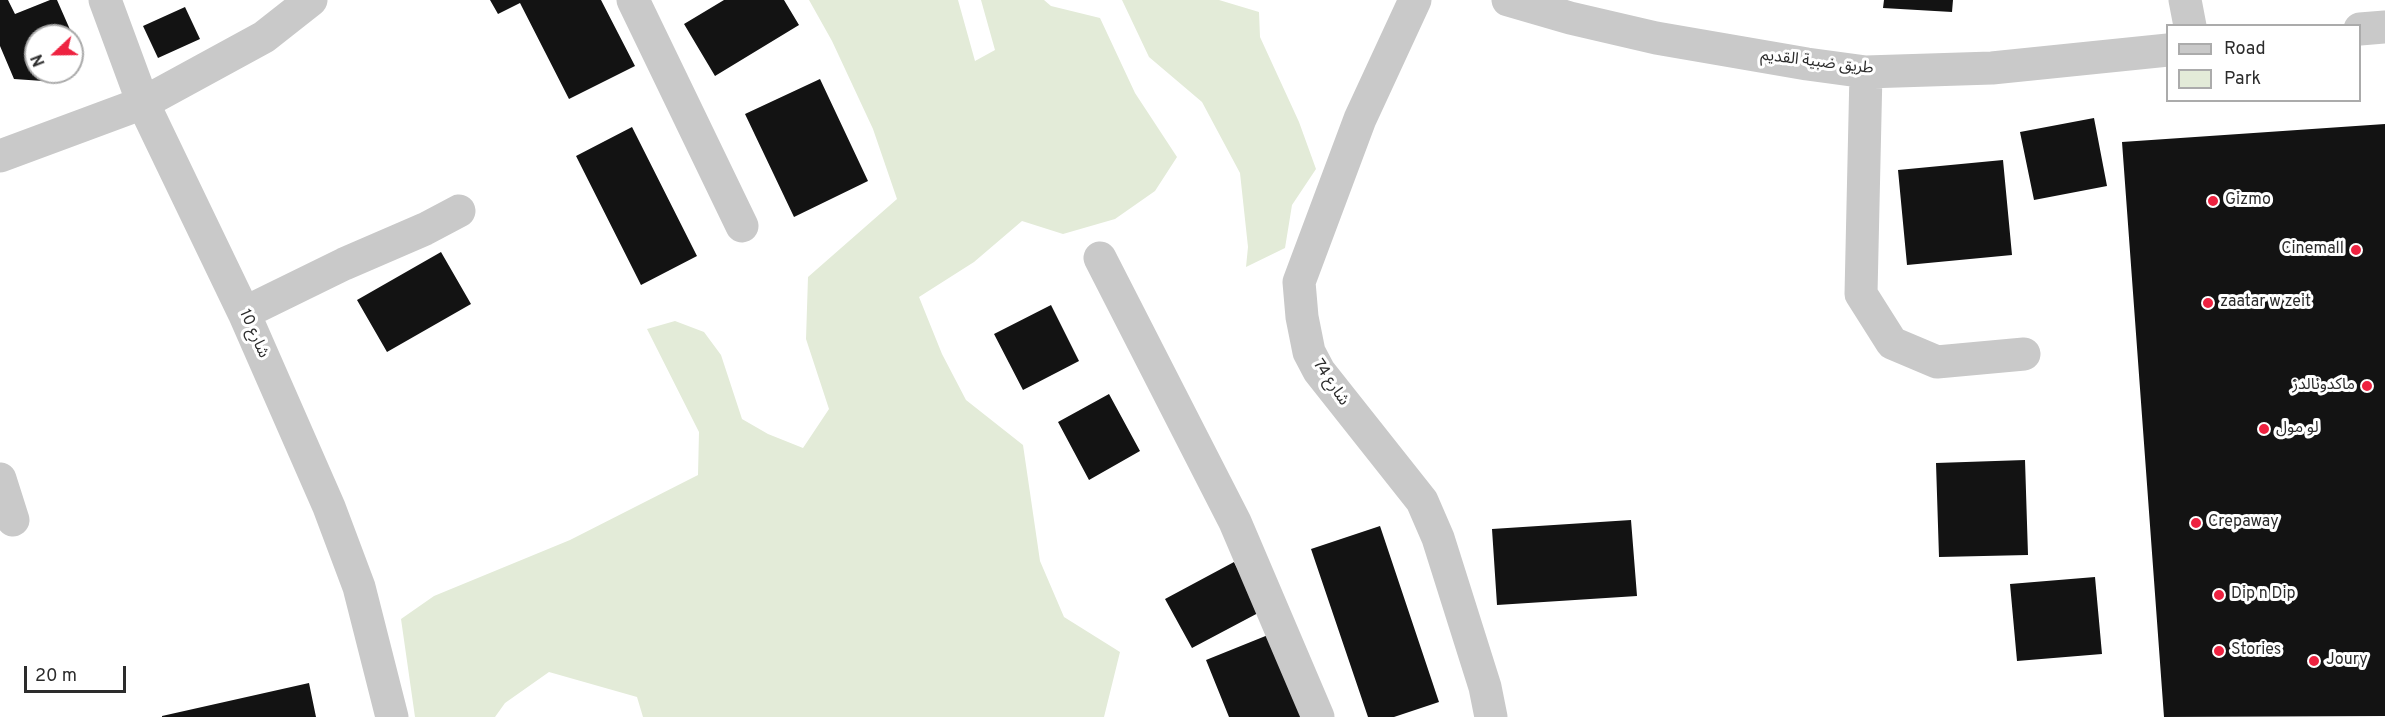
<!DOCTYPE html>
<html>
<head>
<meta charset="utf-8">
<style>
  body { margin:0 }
  #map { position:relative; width:2385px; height:717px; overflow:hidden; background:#fff; font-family:Overpass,sans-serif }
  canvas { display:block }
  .legend { position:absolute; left:2166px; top:24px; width:195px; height:78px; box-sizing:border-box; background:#fff; border:2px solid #ababab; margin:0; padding:8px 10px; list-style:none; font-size:18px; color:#2c2c2c }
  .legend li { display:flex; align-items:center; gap:12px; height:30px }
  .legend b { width:30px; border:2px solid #ababab }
  .north { position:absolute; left:24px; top:24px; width:60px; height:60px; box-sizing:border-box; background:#fff; border:2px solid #ababab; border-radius:50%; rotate:248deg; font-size:16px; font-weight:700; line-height:24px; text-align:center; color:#2c2c2c }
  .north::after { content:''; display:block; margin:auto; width:21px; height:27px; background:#ee2240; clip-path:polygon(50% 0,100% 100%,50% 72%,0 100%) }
  .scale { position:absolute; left:24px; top:666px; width:102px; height:27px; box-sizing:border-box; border:3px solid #2c2c2c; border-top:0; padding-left:8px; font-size:18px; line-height:21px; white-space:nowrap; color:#2c2c2c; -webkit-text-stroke:4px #fff; paint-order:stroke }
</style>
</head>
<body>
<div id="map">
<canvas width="2385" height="717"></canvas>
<ul class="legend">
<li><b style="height:8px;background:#c9c9c9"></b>Road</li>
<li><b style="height:16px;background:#e3ebd8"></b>Park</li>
</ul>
<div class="north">N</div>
<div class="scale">20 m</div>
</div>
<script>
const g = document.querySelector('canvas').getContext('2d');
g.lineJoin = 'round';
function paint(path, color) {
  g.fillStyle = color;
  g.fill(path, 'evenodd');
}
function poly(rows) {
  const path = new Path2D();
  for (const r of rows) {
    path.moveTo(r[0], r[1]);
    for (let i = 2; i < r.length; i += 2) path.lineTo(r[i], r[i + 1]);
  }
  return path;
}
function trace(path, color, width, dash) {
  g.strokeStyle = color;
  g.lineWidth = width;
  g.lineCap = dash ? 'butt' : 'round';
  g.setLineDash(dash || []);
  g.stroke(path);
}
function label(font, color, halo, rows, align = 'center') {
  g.font = font + ' Overpass,"Noto Sans Arabic",sans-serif';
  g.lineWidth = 6;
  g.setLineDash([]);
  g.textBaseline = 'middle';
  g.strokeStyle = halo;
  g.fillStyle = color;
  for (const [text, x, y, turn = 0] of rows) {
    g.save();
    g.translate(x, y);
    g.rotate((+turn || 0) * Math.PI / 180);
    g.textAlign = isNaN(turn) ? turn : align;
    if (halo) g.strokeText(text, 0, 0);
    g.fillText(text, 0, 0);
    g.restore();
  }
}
const green = poly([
  [809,0,958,0,975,61,995,50,981,0,1044,0,1051,6,1100,18,1135,93,1177,157,1155,191,1115,219,1063,234,1022,221,974,262,919,297,942,354,966,400,1023,445,1040,561,1064,617,1120,652,1104,717,643,717,637,697,549,672,505,703,495,717,415,717,401,619,434,596,570,540,698,475,699,432,647,329,675,321,704,332,721,355,742,419,768,434,803,448,829,409,806,339,808,277,897,199,873,129,832,41],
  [1122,0,1219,0,1259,12,1260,37,1299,122,1316,169,1292,205,1285,248,1246,267,1248,247,1240,173,1202,102,1149,57]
]);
const building = poly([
  [0,0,8,0,15,14,50,0,57,0,79,50,72,53,72,36,36,36,36,72,40,72,43,81,14,79,0,46],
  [490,0,601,0,635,66,569,99,520,3,498,14],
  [724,0,784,0,799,25,715,76,684,24],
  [1884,0,1953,0,1952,12,1883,8],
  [185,7,200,39,158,58,143,26],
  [820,79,868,181,794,217,745,114],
  [2094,118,2107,186,2034,200,2020,132],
  [2385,124,2385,716,2164,717,2122,142],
  [632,127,697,256,641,285,576,156],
  [2003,160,2012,255,1907,265,1898,170],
  [441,252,471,304,387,352,357,300],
  [1051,305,1079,361,1023,390,994,334],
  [1109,394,1140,451,1089,480,1058,422],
  [2025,460,2028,555,1939,557,1936,463],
  [1631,520,1637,596,1497,605,1492,529],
  [1380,526,1439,702,1394,717,1368,717,1311,549],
  [1234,562,1260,612,1192,648,1165,599],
  [2095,577,2102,654,2017,661,2010,584],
  [1268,635,1301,717,1229,717,1206,660],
  [309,683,316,717,162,717,162,716]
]);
const minor = poly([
  [105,0,143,103,244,313,329,507,359,587,392,717],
  [633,0,742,226],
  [1415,0,1360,119,1299,282,1302,317,1309,352,1319,371,1422,501,1438,538,1485,687,1491,717],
  [1508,0,1570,18,1656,38,1807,64,1866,72,1992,68,2168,50],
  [2185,0,2190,26],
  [2360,29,2385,27],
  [1866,72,1861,294,1892,343,1937,362,2024,354],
  [0,156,143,103,264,37,311,0],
  [1100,258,1235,522,1318,717],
  [244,313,344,264,425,229,459,211],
  [0,479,13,520]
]);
const markers = [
  [2213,201,6,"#ee2240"],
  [2356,250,6,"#ee2240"],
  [2208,303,6,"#ee2240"],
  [2367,386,6,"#ee2240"],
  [2264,429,6,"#ee2240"],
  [2196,523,6,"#ee2240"],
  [2219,595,6,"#ee2240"],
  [2219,651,6,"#ee2240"],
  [2314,661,6,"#ee2240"]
];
const streetNames = [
  ["طريق ضبية القديم",1817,63,7],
  ["شارع 10",253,334,66],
  ["شارع 74",1330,383,56]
];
const poiNames = [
  ["Gizmo",2225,201],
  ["Cinemall",2344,250,"right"],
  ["zaatar w zeit",2220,303],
  ["ماكدونالدز",2355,386,"right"],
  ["لو مول",2276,429],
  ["Crepaway",2208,523],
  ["Dip n Dip",2231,595],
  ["Stories",2231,651],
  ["Joury",2326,661]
];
paint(green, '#e3ebd8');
paint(building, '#131313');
trace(minor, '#c9c9c9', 33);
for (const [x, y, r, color] of markers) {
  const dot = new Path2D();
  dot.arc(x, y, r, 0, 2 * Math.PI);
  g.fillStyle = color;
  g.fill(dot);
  trace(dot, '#fff', 2);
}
label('16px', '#2c2c2c', '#fff', streetNames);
label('16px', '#2c2c2c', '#fff', poiNames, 'left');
</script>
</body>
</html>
